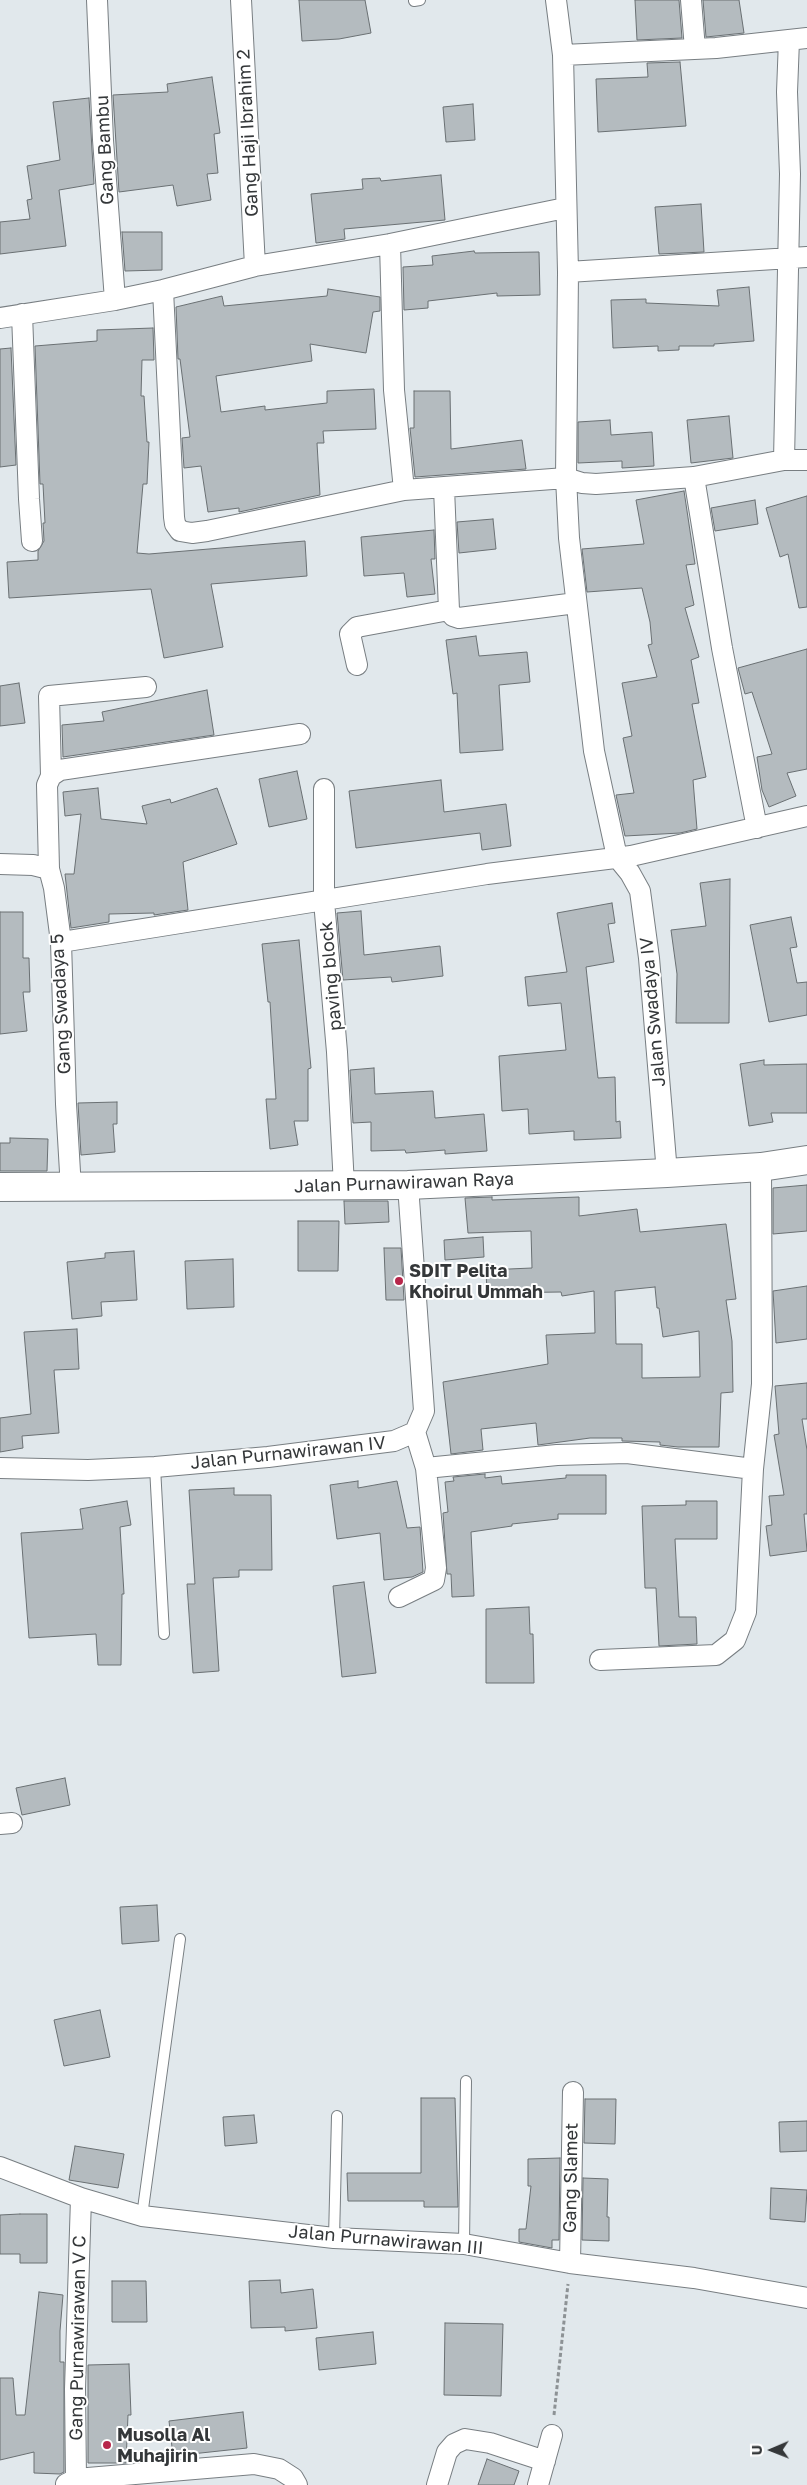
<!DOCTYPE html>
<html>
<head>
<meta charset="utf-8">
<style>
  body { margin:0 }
  #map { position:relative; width:807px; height:2485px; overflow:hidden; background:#e1e8ec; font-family:"Golos Text",sans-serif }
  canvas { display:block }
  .north { position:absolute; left:747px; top:2425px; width:50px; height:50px; -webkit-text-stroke:4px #fff; paint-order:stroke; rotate:269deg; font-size:14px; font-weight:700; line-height:20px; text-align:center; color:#343739 }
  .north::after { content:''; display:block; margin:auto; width:18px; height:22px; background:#343739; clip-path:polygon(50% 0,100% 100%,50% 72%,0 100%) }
</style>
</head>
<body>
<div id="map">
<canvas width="807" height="2485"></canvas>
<div class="north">U</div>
</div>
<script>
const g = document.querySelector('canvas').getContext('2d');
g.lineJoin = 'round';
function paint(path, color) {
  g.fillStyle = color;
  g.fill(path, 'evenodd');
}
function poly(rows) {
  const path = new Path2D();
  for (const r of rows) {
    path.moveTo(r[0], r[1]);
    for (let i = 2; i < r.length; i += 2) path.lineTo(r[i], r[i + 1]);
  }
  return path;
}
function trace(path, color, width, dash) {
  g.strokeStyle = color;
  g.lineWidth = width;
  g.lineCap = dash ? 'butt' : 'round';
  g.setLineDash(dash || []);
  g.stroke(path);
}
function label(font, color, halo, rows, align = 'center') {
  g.font = font + ' "Golos Text",sans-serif';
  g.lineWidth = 4;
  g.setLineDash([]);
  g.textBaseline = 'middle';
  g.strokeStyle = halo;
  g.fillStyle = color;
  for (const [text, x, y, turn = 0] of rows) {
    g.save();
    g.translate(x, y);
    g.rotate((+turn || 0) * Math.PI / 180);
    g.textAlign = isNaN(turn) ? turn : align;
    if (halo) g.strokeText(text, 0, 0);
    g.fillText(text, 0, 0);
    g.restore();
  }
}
const building = poly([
  [299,0,365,0,371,33,339,39,302,41,299,0],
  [635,0,679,0,682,38,637,40,635,0],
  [703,0,739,0,744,33,706,37,703,0],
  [680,62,686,126,598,132,596,79,648,77,647,63,680,62],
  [212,77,220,133,214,134,218,173,207,174,211,200,177,206,173,185,119,192,113,95,168,92,167,84,212,77],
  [89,98,94,184,59,190,66,246,0,254,0,222,30,219,27,200,32,199,27,166,60,160,53,102,89,98],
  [473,104,475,140,446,142,443,107,473,104],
  [441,175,445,220,344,229,345,239,316,243,311,194,363,189,362,179,380,178,381,181,441,175],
  [701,204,704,252,659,254,655,207,701,204],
  [122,232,162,232,162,270,125,271,122,232],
  [474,251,475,253,539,252,540,295,497,296,497,293,428,301,428,308,404,310,403,267,433,265,432,256,474,251],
  [749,287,754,341,714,344,714,346,679,346,679,350,658,351,658,346,613,348,611,300,646,299,646,303,719,306,717,290,749,287],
  [328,289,380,297,380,311,373,312,366,353,310,344,312,361,216,376,221,412,265,406,265,410,327,403,327,391,374,389,376,429,323,431,324,443,317,443,320,495,239,512,239,508,208,512,201,466,184,468,182,438,190,437,180,359,178,359,176,307,222,296,224,306,327,296,328,289],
  [153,328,154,360,142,360,141,396,144,396,147,442,149,442,147,484,143,484,137,553,149,554,305,541,307,576,211,584,223,647,164,658,151,589,9,598,7,562,38,560,38,551,44,541,43,523,45,523,43,484,40,484,35,346,97,341,97,330,153,328],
  [11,348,16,465,0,467,0,349,11,348],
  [414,391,450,391,451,449,522,440,526,469,415,477,410,428,414,428,414,391],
  [729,416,733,458,691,463,687,420,729,416],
  [610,420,611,435,652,432,654,466,622,468,622,461,578,463,578,422,610,420],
  [684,491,695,564,686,565,694,605,685,608,699,657,691,660,699,703,692,704,706,777,693,780,697,829,680,833,625,836,616,795,634,793,623,738,632,736,622,683,657,677,648,645,652,644,650,622,642,588,587,592,582,549,644,544,636,500,684,491],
  [807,496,807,607,799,608,788,554,780,557,766,508,807,496],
  [755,500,758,524,715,531,711,508,755,500],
  [493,519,496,549,459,553,457,522,493,519],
  [434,530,435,559,431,559,435,594,407,597,404,573,364,576,361,537,434,530],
  [476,636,479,656,527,652,530,682,499,685,503,750,460,753,457,693,453,694,446,640,476,636],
  [807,649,807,769,787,773,796,796,769,807,762,790,757,757,772,754,752,692,745,694,738,668,807,649],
  [19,683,25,723,0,726,0,686,19,683],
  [207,690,214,735,63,757,62,725,104,721,102,712,207,690],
  [297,771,307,819,269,827,259,779,297,771],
  [441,780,444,812,506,804,511,846,482,850,480,833,356,848,349,791,441,780],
  [98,788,101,819,147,824,142,806,170,799,171,803,217,788,237,844,183,862,188,910,154,915,154,913,109,914,109,922,71,928,65,874,74,874,81,814,65,816,63,792,98,788],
  [730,879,729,1023,676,1023,677,974,671,930,706,926,700,883,730,879],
  [612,903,615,923,608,924,614,962,586,967,598,1078,615,1077,616,1122,620,1121,621,1138,574,1140,574,1131,529,1134,528,1109,502,1111,499,1056,566,1050,561,1003,528,1006,525,977,567,972,557,913,612,903],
  [361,911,364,955,440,946,443,976,392,982,391,977,343,980,337,913,361,911],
  [0,912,23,912,23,958,29,958,30,992,23,992,27,1031,0,1034,0,912],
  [791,917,797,947,790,948,797,983,807,982,807,1015,769,1022,750,925,791,917],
  [299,940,311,1068,308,1069,308,1121,294,1121,298,1145,270,1149,266,1099,276,1099,270,1002,268,1002,262,944,299,940],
  [764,1060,764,1065,807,1064,807,1113,771,1113,773,1122,749,1126,740,1064,764,1060],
  [374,1068,375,1094,433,1091,435,1118,484,1114,487,1151,445,1154,445,1150,406,1153,405,1150,371,1151,371,1122,353,1123,350,1070,374,1068],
  [117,1102,117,1124,113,1124,115,1152,81,1155,78,1103,117,1102],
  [10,1138,48,1139,47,1171,0,1171,0,1143,10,1143,10,1138],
  [807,1185,807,1231,773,1234,773,1188,807,1185],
  [492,1197,492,1200,579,1197,579,1216,637,1209,640,1232,726,1224,736,1299,726,1300,732,1341,733,1392,721,1393,719,1447,678,1447,660,1445,660,1442,622,1441,622,1438,590,1438,538,1445,536,1423,481,1429,483,1450,451,1454,443,1382,548,1364,546,1335,595,1333,594,1291,562,1296,561,1292,487,1293,486,1270,532,1268,531,1231,468,1233,465,1198,492,1197],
  [655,1287,657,1308,659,1308,663,1337,699,1331,700,1377,642,1378,642,1344,616,1344,615,1291,655,1287],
  [344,1201,388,1201,389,1222,345,1224,344,1201],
  [298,1221,339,1221,338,1271,298,1271,298,1221],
  [483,1237,484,1257,445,1260,444,1240,483,1237],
  [384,1248,401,1248,404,1300,386,1300,384,1248],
  [134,1251,137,1300,101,1302,102,1316,72,1319,67,1262,105,1258,105,1253,134,1251],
  [233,1259,234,1307,187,1309,185,1261,233,1259],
  [807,1286,807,1339,776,1343,773,1291,807,1286],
  [77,1329,79,1369,54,1370,59,1433,22,1436,23,1448,0,1452,0,1418,31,1414,24,1332,77,1329],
  [807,1383,807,1419,802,1419,807,1450,807,1514,804,1514,807,1551,770,1556,766,1526,772,1525,769,1496,784,1495,774,1435,779,1434,775,1386,807,1383],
  [485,1474,485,1478,501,1476,502,1484,566,1478,566,1475,606,1475,606,1514,558,1514,558,1519,512,1524,512,1526,471,1532,474,1596,452,1597,451,1574,447,1574,443,1513,448,1512,445,1482,454,1481,453,1477,485,1474],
  [358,1481,358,1488,397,1481,407,1528,420,1527,423,1572,412,1577,384,1580,380,1533,337,1539,330,1485,358,1481],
  [234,1488,234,1495,271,1495,272,1570,239,1570,239,1577,213,1578,219,1671,193,1673,187,1584,195,1584,189,1490,234,1488],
  [127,1501,131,1525,120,1527,124,1594,122,1594,121,1665,98,1665,96,1634,29,1638,21,1533,83,1529,80,1509,127,1501],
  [686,1501,717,1501,717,1539,675,1539,679,1617,696,1617,697,1644,659,1646,656,1588,645,1588,642,1506,686,1505,686,1501],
  [364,1582,376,1673,342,1677,333,1586,364,1582],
  [529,1607,530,1634,533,1634,534,1683,486,1683,486,1609,529,1607],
  [65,1778,70,1805,22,1815,16,1788,65,1778],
  [157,1905,159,1941,122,1944,120,1907,157,1905],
  [100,2010,110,2057,64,2066,54,2020,100,2010],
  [421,2098,455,2098,458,2207,424,2207,424,2201,348,2201,347,2173,421,2173,421,2098],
  [585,2099,616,2099,615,2144,584,2143,585,2099],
  [254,2115,257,2143,225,2146,223,2117,254,2115],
  [807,2121,807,2151,780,2152,779,2122,807,2121],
  [75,2146,124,2154,118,2188,69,2180,75,2146],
  [560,2158,559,2240,552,2240,552,2248,519,2242,519,2229,526,2229,531,2186,528,2186,528,2159,560,2158],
  [583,2178,608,2179,607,2217,609,2217,609,2241,582,2240,583,2178],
  [771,2188,807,2190,805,2222,770,2219,771,2188],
  [20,2214,47,2214,47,2263,20,2263,20,2254,0,2254,0,2215,20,2214],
  [280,2280,281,2293,313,2289,317,2328,285,2331,285,2327,251,2328,249,2281,280,2280],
  [112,2281,146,2281,147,2322,112,2322,112,2281],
  [39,2292,63,2295,60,2331,60,2362,64,2362,64,2472,60,2474,34,2473,34,2452,0,2460,0,2378,13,2378,16,2415,25,2415,39,2292],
  [445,2323,503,2324,501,2396,444,2395,445,2323],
  [373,2332,376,2364,319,2370,316,2338,373,2332],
  [129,2364,131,2415,128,2415,126,2463,88,2463,88,2365,129,2364],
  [243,2412,247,2448,173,2456,169,2421,243,2412],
  [487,2459,519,2471,514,2485,478,2485,487,2459]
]);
const path = poly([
  [554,2415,568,2284]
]);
const lane = poly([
  [414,1,420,0],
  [155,1467,164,1634],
  [142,2216,180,1939],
  [334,2238,337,2116],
  [464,2244,466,2081]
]);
const street = poly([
  [97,0,103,140,115,300],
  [241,0,255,266],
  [556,0,563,55,568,272,566,478,569,538,594,751,617,857,630,873,640,891,649,958,667,1173],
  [691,0,695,49],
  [563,55,716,48,807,38],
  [390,244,394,390,404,490],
  [568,272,807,257],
  [163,290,174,517,175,524,180,531,192,533,207,531,404,490,566,478,582,483,596,484,694,477,784,460,807,460],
  [22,314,29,499,32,541],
  [0,318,115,300,163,290,255,266,390,244,565,208],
  [784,460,790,174,787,92,789,40],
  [694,477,722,648,757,828],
  [444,488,449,610,453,616,459,618,576,603],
  [357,665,350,634,357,627,449,610],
  [51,776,60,770,300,734],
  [324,789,324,901,337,1052,344,1186],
  [0,864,33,865,49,869,54,888,61,942,66,1104,71,1189],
  [49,869,47,785,51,776,49,696,146,687],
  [61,942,487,874,631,856,807,816],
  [0,1468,88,1470,155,1467,268,1457,394,1441,415,1432,424,1411,408,1185],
  [426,1468,557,1455,627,1453,753,1469],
  [399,1597,434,1580,436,1568,426,1468,415,1432],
  [600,1660,716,1655,735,1640,746,1612,753,1469,762,1384,761,1167],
  [0,1824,12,1823],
  [0,2167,81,2198,142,2216,334,2238,464,2244,570,2263,694,2278,807,2298],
  [570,2263,573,2092],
  [76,2479,75,2389,81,2198],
  [66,2484,76,2479,254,2464,279,2469,293,2478,297,2485],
  [437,2485,447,2452,454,2444,465,2439,490,2443,545,2461],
  [538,2485,552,2435]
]);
const secondary = poly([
  [0,1187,408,1185,667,1173,761,1167,807,1160]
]);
const markers = [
  [399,1281,5,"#b7264a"],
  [107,2445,5,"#b7264a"]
];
const streetNames = [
  ["Gang Haji Ibrahim 2",248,133,-93],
  ["Gang Bambu",105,150,-93],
  ["paving block",331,976,-95],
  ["Gang Swadaya 5",61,1004,-93],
  ["Jalan Swadaya IV",653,1012,-95],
  ["Jalan Purnawirawan Raya",404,1183,-2],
  ["Jalan Purnawirawan IV",288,1453,-6],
  ["Gang Slamet",571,2178,-89],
  ["Jalan Purnawirawan III",386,2240,5],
  ["Gang Purnawirawan V C",78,2338,-89]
];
const poiNames = [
  ["SDIT Pelita",409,1271],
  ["Khoirul Ummah",409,1292],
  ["Musolla Al",117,2435],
  ["Muhajirin",117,2456]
];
paint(building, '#b4bbbf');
trace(building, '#6a7073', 1);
trace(lane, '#787e82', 12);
trace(street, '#787e82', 22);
trace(secondary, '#787e82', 30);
trace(path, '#8d9295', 3, [4, 2.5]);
trace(lane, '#fff', 10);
trace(street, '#fff', 20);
trace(secondary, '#fff', 28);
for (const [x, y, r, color] of markers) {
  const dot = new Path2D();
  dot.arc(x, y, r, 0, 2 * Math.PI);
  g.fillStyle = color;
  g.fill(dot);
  trace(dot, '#fff', 2);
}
label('18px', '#343739', '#fff', streetNames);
label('bold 18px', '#343739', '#fff', poiNames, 'left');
</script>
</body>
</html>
